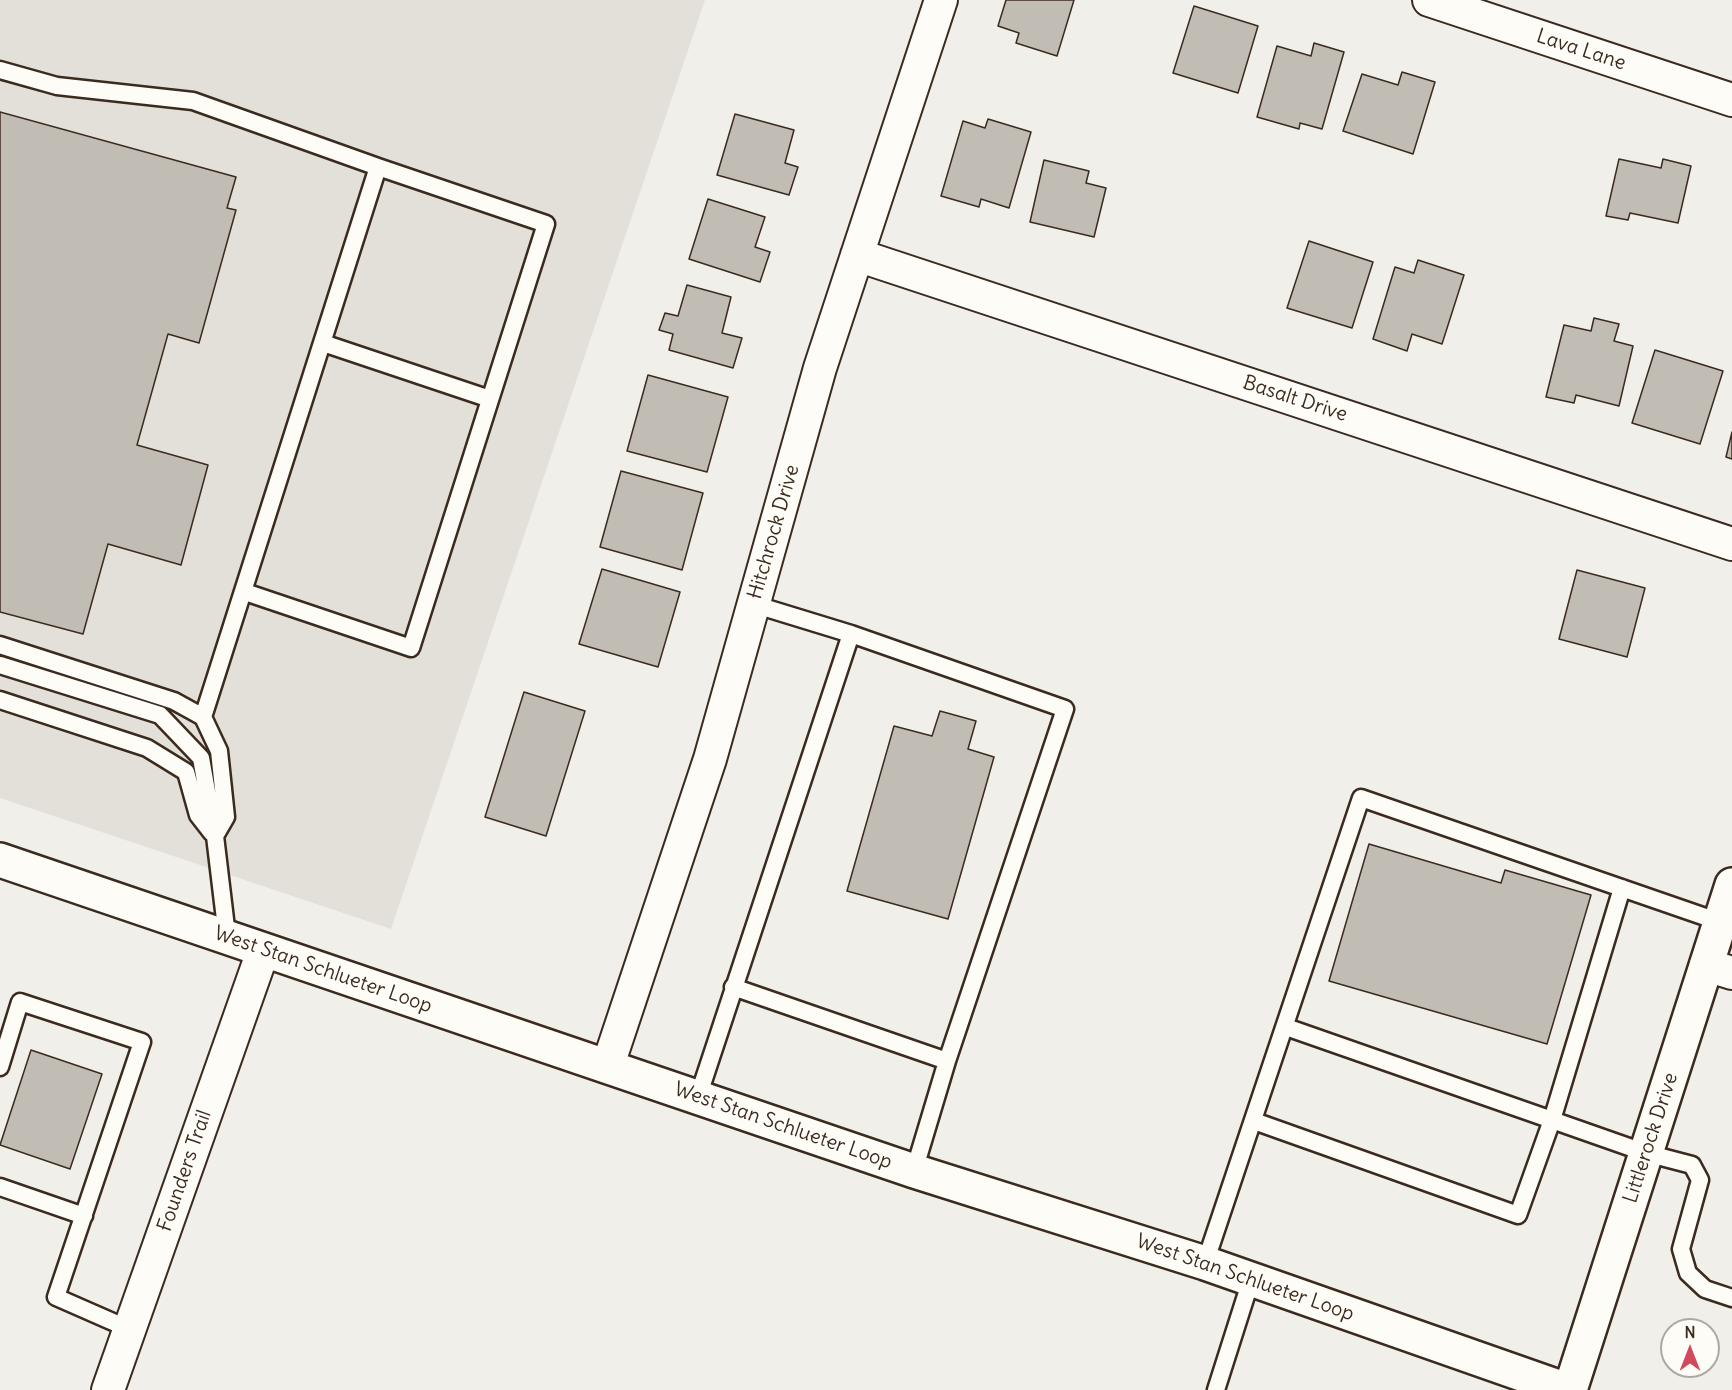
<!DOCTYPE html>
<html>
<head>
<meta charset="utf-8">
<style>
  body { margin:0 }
  #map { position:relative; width:1732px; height:1390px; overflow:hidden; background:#f1efea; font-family:Delius,sans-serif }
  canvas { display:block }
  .north { position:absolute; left:1660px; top:1318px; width:60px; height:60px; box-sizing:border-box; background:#fdfcf7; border:2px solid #afa8a0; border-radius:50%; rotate:0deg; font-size:16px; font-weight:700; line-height:24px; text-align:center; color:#3b2a1e }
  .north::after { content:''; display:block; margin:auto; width:21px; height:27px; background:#d1495b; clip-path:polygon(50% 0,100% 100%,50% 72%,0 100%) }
</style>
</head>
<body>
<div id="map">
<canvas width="1732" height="1390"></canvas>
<div class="north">N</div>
</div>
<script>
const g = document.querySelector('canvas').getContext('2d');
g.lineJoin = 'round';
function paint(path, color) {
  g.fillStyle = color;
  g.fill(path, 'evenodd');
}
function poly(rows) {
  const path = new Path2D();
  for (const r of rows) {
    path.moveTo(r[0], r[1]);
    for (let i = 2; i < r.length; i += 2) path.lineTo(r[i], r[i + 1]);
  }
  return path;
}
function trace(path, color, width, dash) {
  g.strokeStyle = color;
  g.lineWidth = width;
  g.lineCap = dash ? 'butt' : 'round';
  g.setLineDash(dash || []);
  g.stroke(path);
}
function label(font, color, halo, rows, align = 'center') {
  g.font = font + ' Delius,sans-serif';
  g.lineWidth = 6;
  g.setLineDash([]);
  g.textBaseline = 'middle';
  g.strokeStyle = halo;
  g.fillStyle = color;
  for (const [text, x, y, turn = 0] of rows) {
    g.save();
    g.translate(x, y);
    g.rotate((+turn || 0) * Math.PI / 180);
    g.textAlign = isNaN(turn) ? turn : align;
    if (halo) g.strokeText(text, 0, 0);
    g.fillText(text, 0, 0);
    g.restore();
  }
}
const built = poly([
  [0,0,705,0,391,929,0,798]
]);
const building = poly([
  [1006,0,1074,0,1057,56,1016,43,1019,33,998,26,1006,0],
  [1194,6,1258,26,1238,93,1173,73,1194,6],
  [1314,43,1344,52,1322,129,1300,123,1299,129,1257,117,1277,46,1311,56,1314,43],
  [1402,72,1435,82,1413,154,1343,131,1362,74,1398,85,1402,72],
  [0,112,236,177,227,208,236,210,199,343,168,334,137,445,208,465,181,565,108,544,83,634,0,612,0,112],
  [735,114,794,130,785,163,798,167,789,195,717,175,735,114],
  [988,119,1031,132,1009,208,981,199,979,207,941,196,963,121,985,128,988,119],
  [1619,159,1661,168,1663,159,1691,166,1678,223,1630,213,1628,220,1606,216,1619,159],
  [1044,160,1089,171,1086,183,1106,188,1094,237,1030,222,1044,160],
  [708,199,765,217,755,247,770,252,760,282,689,259,708,199],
  [1309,241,1373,262,1352,328,1287,308,1309,241],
  [1418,260,1464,275,1442,344,1412,334,1407,351,1373,339,1395,267,1414,273,1418,260],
  [687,285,731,297,722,333,742,338,733,368,669,350,673,334,659,330,665,313,678,316,687,285],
  [1594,318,1619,324,1614,341,1633,346,1619,406,1576,395,1574,403,1546,397,1564,325,1591,331,1594,318],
  [1655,350,1723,371,1700,444,1632,423,1655,350],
  [648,375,728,397,707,472,627,451,648,375],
  [1732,432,1732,459,1726,457,1732,432],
  [621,471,703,493,682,570,600,547,621,471],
  [602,569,680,592,658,667,579,644,602,569],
  [1577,570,1645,588,1627,657,1559,639,1577,570],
  [524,692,585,711,546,836,485,817,524,692],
  [940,711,976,721,968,749,994,757,948,919,847,891,894,726,932,736,940,711],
  [1369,844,1501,883,1505,870,1591,895,1547,1044,1329,981,1369,844],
  [31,1050,102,1074,70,1169,0,1145,31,1050]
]);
const lane = poly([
  [0,70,57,86,193,101,378,167,203,717],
  [323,343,490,399],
  [245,592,411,648,546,224,378,167],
  [753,604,851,634],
  [0,645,174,701,203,717,219,751,226,817,215,836,227,936],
  [0,665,160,715,201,758,215,836],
  [0,700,147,748,186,772,198,815,212,833],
  [1622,888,1552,1120,1646,1153,1692,1165,1700,1180,1681,1249,1688,1273,1705,1289,1732,1298],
  [733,987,947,1061],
  [0,1067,20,1002,142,1042,56,1297,129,1329],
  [698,1097,851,634,1065,709,947,1061,914,1171],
  [1254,1121,1518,1215,1552,1120,1286,1027],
  [0,1187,84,1216],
  [1205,1263,1361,798,1720,922],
  [1216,1390,1251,1280]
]);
const street = poly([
  [1429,0,1732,100],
  [857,255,1732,544],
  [1706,965,1732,973],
  [608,1065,710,759,820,368,941,0],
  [108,1390,263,951]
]);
const secondary = poly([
  [0,860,914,1171,1205,1263,1567,1390],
  [1570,1390,1732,885]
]);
const streetNames = [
  ["Lava Lane",1581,50,18],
  ["Basalt Drive",1295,399,18],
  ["Hitchrock Drive",774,532,-74],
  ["West Stan Schlueter Loop",323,970,19],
  ["West Stan Schlueter Loop",783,1126,19],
  ["Littlerock Drive",1651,1138,-72],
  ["Founders Trail",185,1171,-71],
  ["West Stan Schlueter Loop",1245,1278,19]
];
paint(built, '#e3e0da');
paint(building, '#c1bcb4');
trace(building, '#3b2a1e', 1.5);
trace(lane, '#3b2a1e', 21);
trace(street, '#3b2a1e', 36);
trace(secondary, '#3b2a1e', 38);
trace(lane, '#fdfcf7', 16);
trace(street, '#fdfcf7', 32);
trace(secondary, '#fdfcf7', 33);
label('20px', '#3b2a1e', '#fdfcf7', streetNames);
</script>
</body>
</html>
